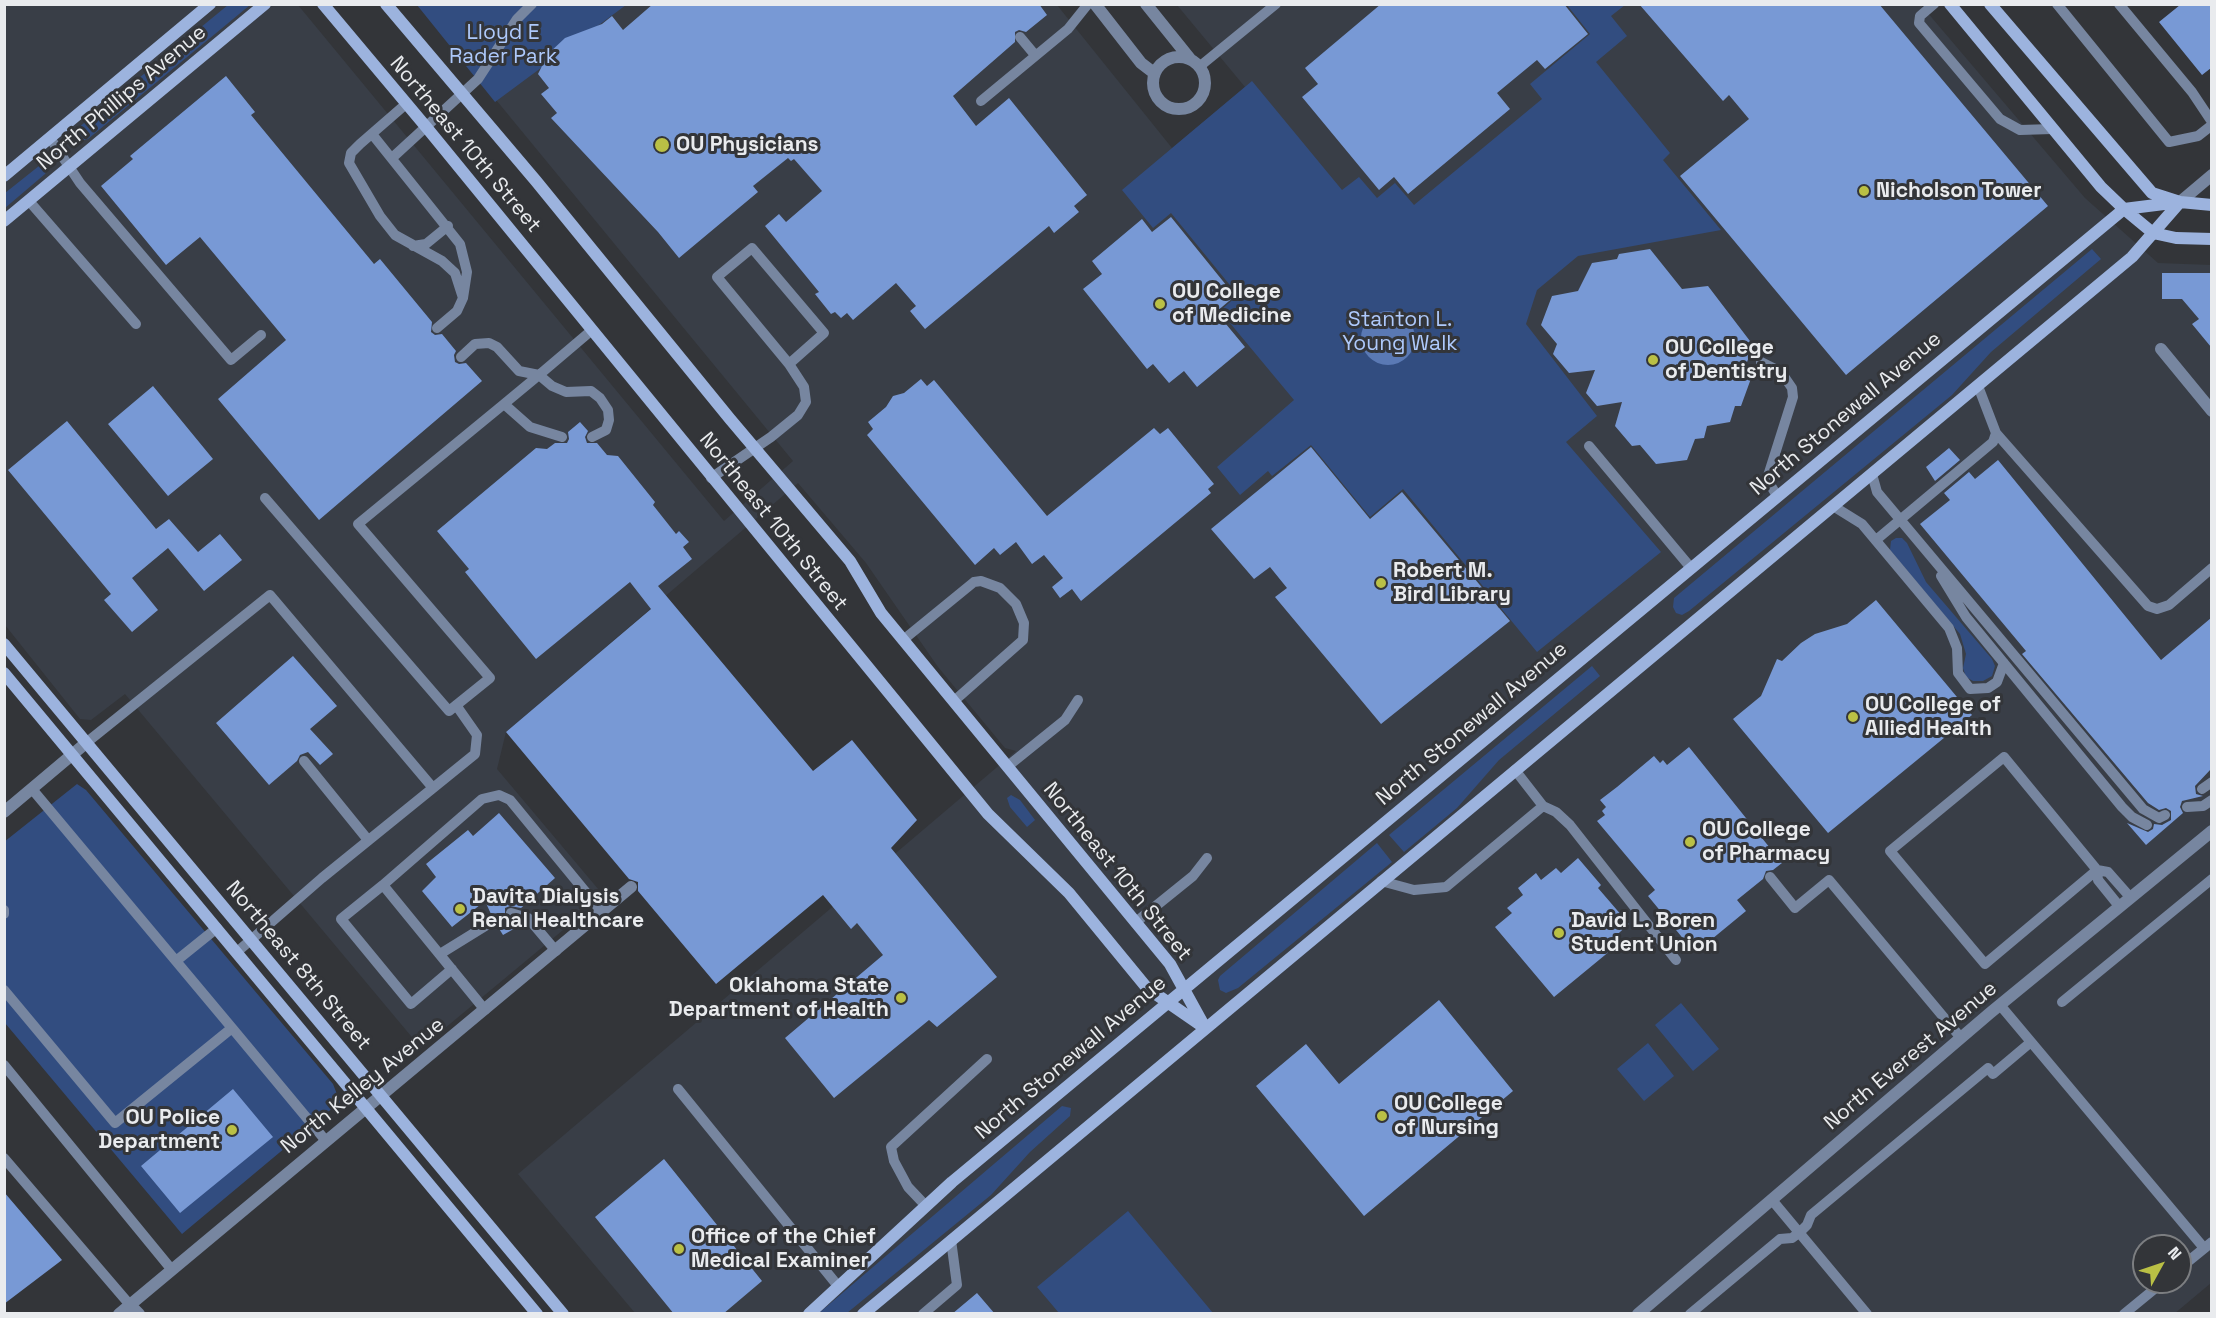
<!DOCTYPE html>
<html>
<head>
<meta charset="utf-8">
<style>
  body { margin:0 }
  #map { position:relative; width:2216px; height:1318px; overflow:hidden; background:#333539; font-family:"Space Grotesk",sans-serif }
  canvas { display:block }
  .frame { position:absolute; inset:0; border:6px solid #e9ebee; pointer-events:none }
  .north { position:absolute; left:2132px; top:1234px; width:60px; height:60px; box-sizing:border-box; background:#333539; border:2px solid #7c7e81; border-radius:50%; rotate:50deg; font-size:16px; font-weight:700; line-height:24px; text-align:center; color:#e9ebee }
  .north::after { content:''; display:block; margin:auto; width:21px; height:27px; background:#bac045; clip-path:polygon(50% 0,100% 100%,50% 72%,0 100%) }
</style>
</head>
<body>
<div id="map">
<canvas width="2216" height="1318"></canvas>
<div class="frame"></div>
<div class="north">N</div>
</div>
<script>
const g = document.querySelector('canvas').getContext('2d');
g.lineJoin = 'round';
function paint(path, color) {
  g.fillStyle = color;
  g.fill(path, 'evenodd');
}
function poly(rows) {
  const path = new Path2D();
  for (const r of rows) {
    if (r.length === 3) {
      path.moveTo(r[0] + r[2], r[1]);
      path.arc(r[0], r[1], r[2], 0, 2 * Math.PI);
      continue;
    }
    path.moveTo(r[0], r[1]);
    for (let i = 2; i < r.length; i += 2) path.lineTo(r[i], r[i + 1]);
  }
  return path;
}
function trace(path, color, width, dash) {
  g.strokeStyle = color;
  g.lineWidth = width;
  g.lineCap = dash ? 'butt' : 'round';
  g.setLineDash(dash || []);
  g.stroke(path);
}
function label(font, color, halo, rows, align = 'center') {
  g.font = font + ' "Space Grotesk",sans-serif';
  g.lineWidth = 6;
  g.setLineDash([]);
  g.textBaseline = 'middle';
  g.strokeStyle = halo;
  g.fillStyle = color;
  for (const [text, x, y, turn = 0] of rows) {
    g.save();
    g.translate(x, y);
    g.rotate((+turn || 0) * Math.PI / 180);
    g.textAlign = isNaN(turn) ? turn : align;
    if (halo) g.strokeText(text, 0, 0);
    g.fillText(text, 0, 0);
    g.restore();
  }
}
const built = poly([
  [4,5,298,5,724,521,793,461,418,5,1057,5,1172,148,1245,87,1177,5,1921,5,2085,198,2158,263,2211,265,2211,1283,2174,1314,635,1313,518,1174,1016,751,1005,748,938,667,866,563,798,483,506,732,497,769,604,896,421,1048,125,694,91,720,80,719,5,625],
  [2144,1246,2180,1246,2180,1282,2144,1282]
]);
const green = poly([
  [228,5,250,5,88,139,81,141,76,136,78,128],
  [417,5,626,5,495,102],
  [1567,5,1625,5,1611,16,1627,36,1596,62,1670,153,1663,160,1721,230,1578,256,1537,290,1526,324,1597,416,1566,442,1661,552,1537,652,1403,489,1370,517,1311,445,1272,476,1268,471,1240,495,1217,467,1294,400,1220,311,1238,295,1171,213,1153,228,1122,190,1252,81,1342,190,1359,177,1377,198,1395,183,1414,205,1542,99,1530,84,1590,34],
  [44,162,48,168,45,174,5,208,5,193],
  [2092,249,2101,259,1991,352,1952,395,1689,611,1682,615,1676,613,1673,607,1674,598],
  [1896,538,1902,538,1907,543,1926,582,1992,659,1995,666,1992,676,1983,681,1973,681,1966,677,1963,668,1966,654,1960,634,1890,550,1891,541],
  [1592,666,1600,676,1499,760,1457,808,1404,852,1389,835],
  [77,784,86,790,333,1084,340,1102,182,1234,5,1023,4,842],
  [1011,795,1020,800,1035,820,1027,827,1010,807,1007,798],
  [1377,843,1392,862,1238,988,1226,993,1220,990,1218,980,1220,976],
  [1681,1003,1719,1049,1693,1071,1655,1025],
  [1648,1043,1674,1076,1644,1101,1617,1069],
  [1062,1106,1071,1108,1070,1116,1030,1152,991,1195,847,1313,819,1313],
  [1128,1211,1213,1313,1059,1313,1037,1287]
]);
const water = poly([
  [1388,338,27]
]);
const building = poly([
  [653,4,1039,4,1047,15,1026,32,1019,30,1015,32,1015,42,953,96,976,126,1009,98,1087,195,1074,206,1079,212,1054,233,1049,226,925,329,910,311,916,306,896,283,853,320,847,313,841,318,835,312,831,314,815,294,819,292,765,226,779,214,786,222,822,191,794,159,791,161,788,158,753,186,758,192,679,258,658,232,551,118,557,113,541,94,549,88,538,74,548,54,565,38,602,24,612,16,623,30],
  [1381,4,1564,4,1588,34,1545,69,1537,60,1497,93,1510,109,1408,194,1394,177,1379,190,1302,97,1318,84,1305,68],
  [1639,4,1879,4,2048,206,1846,375,1680,176,1749,119,1729,95,1723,101],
  [2211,4,2211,68,2202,75,2159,22,2180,5],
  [226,76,255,112,251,115,374,264,380,259,432,322,431,332,435,335,442,334,456,351,454,355,455,362,459,364,466,363,482,381,319,520,218,399,286,340,200,237,166,265,101,186,133,159,130,156],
  [1171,217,1235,296,1216,312,1245,347,1197,387,1184,371,1169,383,1153,364,1147,369,1083,289,1102,274,1092,261,1142,219,1152,232],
  [1650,249,1682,289,1708,286,1753,345,1746,365,1753,373,1741,406,1735,406,1730,422,1707,426,1704,438,1695,439,1687,460,1656,464,1640,445,1632,446,1615,426,1622,402,1597,406,1586,393,1595,370,1569,373,1553,354,1557,344,1541,325,1552,296,1578,291,1592,263,1617,259,1619,254],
  [2162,273,2211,273,2211,347,2192,324,2199,319,2182,299,2162,299],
  [921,379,927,386,934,380,1047,516,1154,428,1160,434,1168,428,1214,484,1208,489,1211,493,1081,601,1072,589,1060,598,1052,587,1063,578,1044,555,1032,564,1016,542,1000,555,994,548,975,565,867,435,873,429,868,422,886,407,893,396,904,393],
  [153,386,213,459,168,496,108,424],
  [67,421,156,529,169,519,198,552,220,534,242,560,204,591,168,548,132,578,158,610,132,632,104,600,111,594,8,470],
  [580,422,588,431,585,437,587,443,597,443,607,455,618,456,655,502,653,505,676,534,679,531,689,542,683,547,692,559,658,586,813,771,852,740,917,820,891,848,997,977,937,1027,929,1020,834,1098,785,1038,883,955,857,923,851,929,823,895,716,984,638,891,638,882,629,879,506,732,651,609,630,582,536,659,465,572,469,569,437,531,536,448,547,449,555,443,567,443,569,439,568,432],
  [1311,447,1370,519,1402,492,1510,621,1381,724,1275,597,1287,588,1270,567,1254,579,1211,529],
  [1949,448,1960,460,1935,481,1926,467],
  [1998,460,2161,660,2211,618,2211,769,2195,786,2196,794,2203,796,2182,801,2180,807,2183,813,2146,845,2127,823,2148,832,2153,829,2154,824,2162,825,2171,820,2171,811,2166,808,2159,810,2148,803,2022,654,2026,651,1920,524,1950,500,1944,493,1969,472,1975,479],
  [1876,600,1972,715,1828,833,1733,719,1761,696,1777,659,1782,661,1801,643,1815,634,1847,624],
  [293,656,337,706,310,729,333,754,320,765,308,752,300,755,297,761,269,785,216,723],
  [1689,747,1782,863,1773,870,1766,871,1763,879,1737,900,1746,911,1695,953,1648,896,1655,890,1597,821,1605,815,1602,811,1606,807,1600,800,1617,787,1654,756,1660,763,1663,760,1667,765],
  [499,813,555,878,521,908,510,906,505,908,505,918,519,926,503,935,498,927,502,923,502,917,498,913,491,914,485,901,452,927,422,891,436,877,426,864,468,830,473,836],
  [1578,858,1601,885,1598,888,1629,924,1611,940,1616,946,1554,997,1495,927,1512,913,1507,908,1523,895,1518,888,1536,873,1541,880,1556,868,1561,873],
  [1439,1000,1513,1091,1364,1216,1256,1086,1306,1044,1339,1084],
  [233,1089,273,1137,180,1213,141,1166],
  [664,1159,762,1281,723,1314,674,1314,595,1217],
  [4,1192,62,1260,4,1304],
  [977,1293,995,1314,952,1314]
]);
const service = poly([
  [1934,4,1920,16,1919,23,2000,119,2020,130,2052,129],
  [2057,4,2169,142,2198,136,2212,125],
  [2119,4,2192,92,2212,122],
  [1020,37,1035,55],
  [1199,67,1276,4],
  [981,101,1068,29,1088,4],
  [406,104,360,144,351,153,349,163,380,216,395,235,442,261,455,273,463,298],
  [372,134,460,244,467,272,463,298,457,311,437,328],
  [50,138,80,183,231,360,261,335],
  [392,158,478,79,517,19,532,4],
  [29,201,136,324],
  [413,246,426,244,448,226],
  [592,330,539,375,552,386,566,392,591,391,600,398,608,410,609,420,606,430,592,437],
  [461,357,475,344,489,343,497,347,519,371,539,375],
  [1761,362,1781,372,1792,388,1793,397,1767,479,1777,496],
  [539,375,504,404,530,427,562,437],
  [1996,433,2148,606,2157,609,2169,605,2212,568],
  [1589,446,1691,568],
  [1872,474,1877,492,2143,809,2159,818,2165,815],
  [711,478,771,437,798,415,806,402,804,387,789,364,717,277,752,248,824,333,789,364],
  [265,498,449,711,490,678,358,524,504,404],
  [1833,506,1862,524,1949,628,1957,648,1958,673,1970,689,1988,688,1997,682,2004,663],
  [1876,540,1993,442,1996,433,1978,386],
  [1941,576,1966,617,2122,807,2132,817,2147,825],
  [903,640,974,582,981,581,1000,588,1016,604,1024,623,1023,640,954,701],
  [86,743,270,595,433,788],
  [304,761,368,840],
  [1008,766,1065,720,1078,700],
  [2202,789,2212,782],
  [1543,806,1556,812,1570,825,1676,960],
  [2187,807,2203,806,2212,800],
  [2097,870,1985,964,1890,851,2004,757,2097,870,2098,880,2119,906],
  [2097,870,2108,872,2130,897],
  [1770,877,1795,908,1829,880,1961,1038],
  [1381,881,1414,890,1446,887,1543,806,1515,770],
  [383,885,341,919,411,1004,452,969],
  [4,910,4,914],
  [511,913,528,918,556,951],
  [1136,922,1193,876,1207,858],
  [237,952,322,878,475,754,477,735,456,705],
  [440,954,495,920],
  [176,961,217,928],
  [4,990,115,1123,232,1028,32,789],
  [2062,1002,2212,879],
  [2000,1005,2204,1248],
  [485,1010,383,885,482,799,499,795,510,800,602,912],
  [232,1028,326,1141],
  [4,1065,172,1270],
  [678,1089,838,1286],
  [4,1158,130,1305],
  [1772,1200,1867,1314],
  [926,1206,908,1187,894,1161,891,1147,987,1059],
  [2180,1268,2212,1242],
  [923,1314,957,1285,951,1240],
  [1690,1314,1780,1239,1792,1238,1800,1232,1807,1225,1811,1215,1988,1068,1993,1074,2031,1042],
  [2124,1314,2163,1282]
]);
const minor = poly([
  [2180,202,2212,175],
  [2161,349,2212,411],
  [4,812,86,743],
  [130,1305,139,1314],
  [119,1314,631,887],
  [1638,1314,1990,1013,2212,831]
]);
const tertiary = poly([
  [1095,4,1141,63,1154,73],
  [1146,4,1191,60],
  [1179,83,26]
]);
const secondary = poly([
  [323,4,427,128,988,814,1069,893,1147,988,1205,1028],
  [386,4,536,181,730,419,850,561,881,613,1170,964,1203,1024],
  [1950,4,2101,187,2124,209,2153,233,2176,238,2212,239],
  [1990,4,2152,193,2180,202,2212,205],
  [4,176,210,4],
  [4,221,265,4],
  [4,644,563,1314],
  [4,673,537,1314],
  [809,1314,952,1182,2124,209,2180,202],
  [863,1314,2132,257,2180,202]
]);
const markers = [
  [662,145,8,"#bac045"],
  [1864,191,6,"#bac045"],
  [1160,304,6,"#bac045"],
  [1653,360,6,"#bac045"],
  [1381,583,6,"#bac045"],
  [1853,717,6,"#bac045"],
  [1690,842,6,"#bac045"],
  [460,909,6,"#bac045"],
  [1559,933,6,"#bac045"],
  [901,998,6,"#bac045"],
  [1382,1116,6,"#bac045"],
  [232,1130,6,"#bac045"],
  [679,1249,6,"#bac045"]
];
const parkNames = [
  ["Lloyd E",503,33],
  ["Rader Park",503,57],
  ["Stanton L.",1400,320],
  ["Young Walk",1400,344]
];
const streetNames = [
  ["North Phillips Avenue",122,98,-40],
  ["Northeast 10th Street",465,145,50],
  ["North Stonewall Avenue",1846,414,-40],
  ["Northeast 10th Street",773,522,51],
  ["North Stonewall Avenue",1472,724,-40],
  ["Northeast 10th Street",1117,872,51],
  ["Northeast 8th Street",298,966,50],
  ["North Everest Avenue",1911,1056,-40],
  ["North Stonewall Avenue",1071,1058,-40],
  ["North Kelley Avenue",363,1086,-39]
];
const poiNames = [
  ["OU Physicians",676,145],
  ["Nicholson Tower",1876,191],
  ["OU College",1172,292],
  ["of Medicine",1172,316],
  ["OU College",1665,348],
  ["of Dentistry",1665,372],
  ["Robert M.",1393,571],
  ["Bird Library",1393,595],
  ["OU College of",1865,705],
  ["Allied Health",1865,729],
  ["OU College",1702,830],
  ["of Pharmacy",1702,854],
  ["Davita Dialysis",472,897],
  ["Renal Healthcare",472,921],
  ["David L. Boren",1571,921],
  ["Student Union",1571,945],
  ["Oklahoma State",889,986,"right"],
  ["Department of Health",889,1010,"right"],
  ["OU College",1394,1104],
  ["of Nursing",1394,1128],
  ["OU Police",220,1118,"right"],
  ["Department",220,1142,"right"],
  ["Office of the Chief",691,1237],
  ["Medical Examiner",691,1261]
];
paint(built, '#393e47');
paint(green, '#324d80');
paint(water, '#5a79b4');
paint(building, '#7899d5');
trace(service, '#7786a0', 10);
trace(minor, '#7786a0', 12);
trace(tertiary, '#7786a0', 12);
trace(secondary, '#9cb3de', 12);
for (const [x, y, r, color] of markers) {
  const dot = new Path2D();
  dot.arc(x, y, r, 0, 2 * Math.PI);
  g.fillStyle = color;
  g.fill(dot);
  trace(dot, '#333539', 2);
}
label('21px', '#aec9fb', '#333539', parkNames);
label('21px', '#e9ebee', '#333539', streetNames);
label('bold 21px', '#e9ebee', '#333539', poiNames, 'left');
</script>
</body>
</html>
